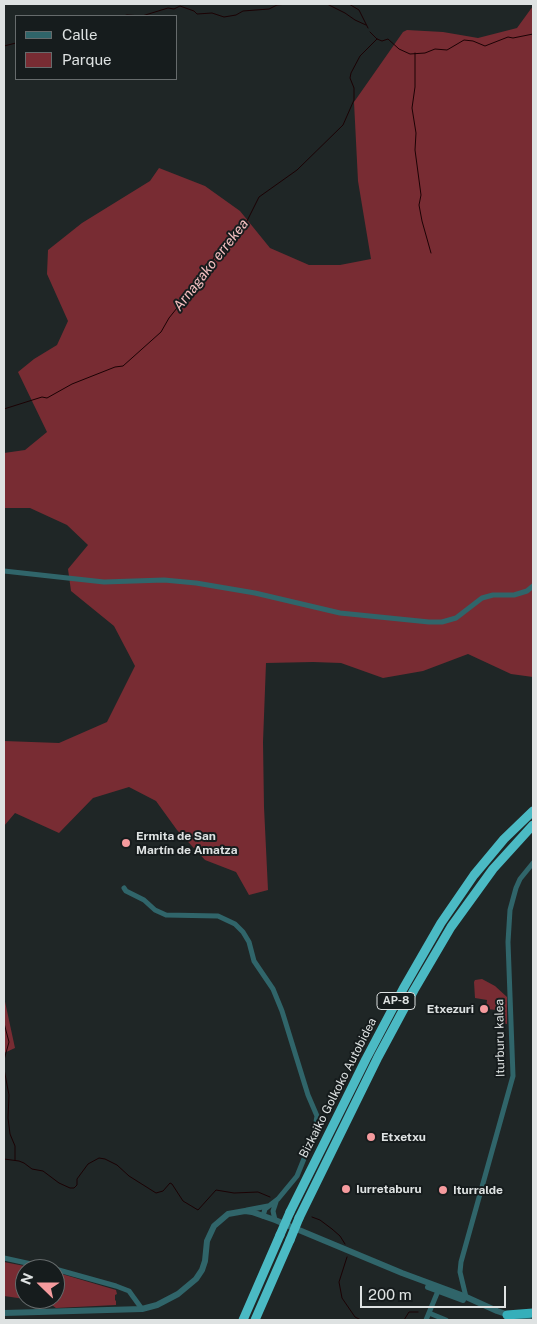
<!DOCTYPE html>
<html>
<head>
<meta charset="utf-8">
<style>
  body { margin:0 }
  #map { position:relative; width:537px; height:1324px; overflow:hidden; background:#1f2626; font-family:"Public Sans",sans-serif }
  canvas { display:block }
  .frame { position:absolute; inset:0; border:5px solid #dee2e2; pointer-events:none }
  .legend { position:absolute; left:15px; top:15px; width:162px; height:65px; box-sizing:border-box; background:#161c1d; border:1px solid #666b6c; margin:0; padding:6px 9px; list-style:none; font-size:15px; color:#dee2e2 }
  .legend li { display:flex; align-items:center; gap:10px; height:25px }
  .legend b { width:25px; border:1px solid #666b6c }
  .north { position:absolute; left:15px; top:1259px; width:50px; height:50px; box-sizing:border-box; background:#161c1d; border:1px solid #666b6c; border-radius:50%; rotate:292deg; font-size:14px; font-weight:700; line-height:20px; text-align:center; color:#dee2e2 }
  .north::after { content:''; display:block; margin:auto; width:18px; height:22px; background:#f59b9e; clip-path:polygon(50% 0,100% 100%,50% 72%,0 100%) }
  .scale { position:absolute; left:360px; top:1286px; width:146px; height:22px; box-sizing:border-box; border:2px solid #dee2e2; border-top:0; padding-left:6px; font-size:15px; line-height:18px; white-space:nowrap; color:#dee2e2; -webkit-text-stroke:4px #161c1d; paint-order:stroke }
</style>
</head>
<body>
<div id="map">
<canvas width="537" height="1324"></canvas>
<div class="frame"></div>
<ul class="legend">
<li><b style="height:6px;background:#30656a"></b>Calle</li>
<li><b style="height:14px;background:#782c33"></b>Parque</li>
</ul>
<div class="north">N</div>
<div class="scale">200 m</div>
</div>
<script>
const g = document.querySelector('canvas').getContext('2d');
g.lineJoin = 'round';
function paint(path, color) {
  g.fillStyle = color;
  g.fill(path, 'evenodd');
}
function poly(rows) {
  const path = new Path2D();
  for (const r of rows) {
    path.moveTo(r[0], r[1]);
    for (let i = 2; i < r.length; i += 2) path.lineTo(r[i], r[i + 1]);
  }
  return path;
}
function trace(path, color, width, dash) {
  g.strokeStyle = color;
  g.lineWidth = width;
  g.lineCap = dash ? 'butt' : 'round';
  g.setLineDash(dash || []);
  g.stroke(path);
}
function label(font, color, halo, rows, align = 'center') {
  g.font = font + ' "Public Sans",sans-serif';
  g.lineWidth = 4;
  g.setLineDash([]);
  g.textBaseline = 'middle';
  g.strokeStyle = halo;
  g.fillStyle = color;
  for (const [text, x, y, turn = 0] of rows) {
    g.save();
    g.translate(x, y);
    g.rotate((+turn || 0) * Math.PI / 180);
    g.textAlign = isNaN(turn) ? turn : align;
    if (halo) g.strokeText(text, 0, 0);
    g.fillText(text, 0, 0);
    g.restore();
  }
}
const green = poly([
  [533,6,533,677,511,674,468,654,423,671,383,678,341,663,313,662,266,663,263,742,264,807,268,890,249,895,236,872,205,860,177,830,156,801,129,787,93,798,59,833,15,813,4,826,4,741,59,743,107,722,135,666,114,626,71,591,68,569,88,545,67,525,30,508,4,508,4,453,25,450,47,432,18,372,34,359,57,345,68,321,47,274,48,250,82,223,150,181,159,168,205,186,240,211,270,248,309,265,340,265,371,259,358,181,354,102,403,32,407,30,443,32,478,38,517,28],
  [482,979,495,986,507,997,507,1024,496,1022,497,1010,486,1009,487,1000,475,998,474,982,475,980],
  [4,997,15,1048,4,1053],
  [4,1262,40,1269,25,1269,25,1299,4,1296],
  [55,1272,116,1290,117,1294,115,1295,115,1300,116,1301,116,1305,56,1308,46,1301,25,1299,55,1299]
]);
const stream = poly([
  [327,4,345,13,355,20,366,25],
  [349,4,359,10,368,28],
  [108,16,112,16],
  [123,16,127,15,142,16,168,8,174,9,180,6,194,11,197,14,212,13,224,17,236,15,243,11,269,9,277,5,288,4],
  [370,32,377,39,382,41,388,39,399,49,410,54,425,53,435,49,447,50,464,40,473,41,485,46,508,37,513,38,533,34],
  [4,46,16,43],
  [415,53,415,87,412,108,416,133,415,150,421,195,419,205,422,221,431,253],
  [4,409,42,397,47,398,72,384,115,367,123,366,161,332,169,318,185,298,190,288,214,264,213,259,216,254,223,249,243,229,259,197,297,170,343,125,354,100,354,88,350,78,351,73,360,56,377,39],
  [4,1023,9,1042,4,1060],
  [4,1069,9,1095,8,1118,10,1134,15,1146,15,1160],
  [4,1159,19,1161,24,1163,32,1169,43,1171,59,1183,70,1188,74,1188,77,1185,77,1179,88,1164,99,1158,105,1159,117,1165,129,1176,156,1193,163,1191,170,1183,172,1184,183,1201,198,1210,216,1190,234,1193,258,1192,270,1197],
  [312,1217,320,1220,332,1229,340,1236,345,1244],
  [347,1257,339,1282,342,1298,355,1317,361,1320],
  [404,1320,409,1312,418,1312]
]);
const minor = poly([
  [4,571,104,582,164,580,196,583,255,593,340,613,429,622,442,622,456,618,482,598,493,595,514,595,527,591,533,586],
  [124,888,126,891,144,900,155,910,166,915,218,916,235,924,243,932,249,942,254,961,273,989,282,1011,308,1095,317,1116,314,1134,297,1176,278,1199,265,1209,263,1216],
  [247,1210,268,1206],
  [275,1220,273,1211,276,1202],
  [4,1258,54,1269],
  [55,1269,116,1286,129,1291,142,1309],
  [466,1297,460,1272,461,1262,513,1076,508,942,510,910,516,888,520,879,533,863],
  [429,1313,446,1320],
  [426,1320,438,1291]
]);
const tertiary = poly([
  [428,1287,463,1300],
  [4,1313,142,1309,157,1305,178,1294,196,1279,202,1270,205,1261,207,1241,214,1226,228,1214,245,1211,252,1212,275,1220,402,1273,464,1296,497,1311,521,1319,529,1320]
]);
const trunk = poly([
  [507,1315,533,1313]
]);
const motorway = poly([
  [290,1212,366,1059,403,989,441,923,474,875,504,839,533,811],
  [299,1218,378,1057,414,990,451,927,493,869,533,825],
  [243,1320,280,1235],
  [255,1320,290,1240]
]);
const motorwayBridge = poly([
  [280,1235,290,1212],
  [290,1240,299,1218]
]);
const markers = [
  [126,843,5,"#f59b9e"],
  [484,1009,5,"#f59b9e"],
  [371,1137,5,"#f59b9e"],
  [346,1189,5,"#f59b9e"],
  [443,1190,5,"#f59b9e"]
];
const shields = [
  [396,1001,38]
];
const shieldNames = [
  ["AP-8",396,1001]
];
const poiNames = [
  ["Ermita de San",136,836],
  ["Martín de Amatza",136,850],
  ["Etxezuri",474,1009,"right"],
  ["Etxetxu",381,1137],
  ["Iurretaburu",356,1189],
  ["Iturralde",453,1190]
];
const streetNames = [
  ["Iturburu kalea",500,1038,-91],
  ["Bizkaiko Golkoko Autobidea",338,1088,-63]
];
const waterNames = [
  ["Arnagako errekea",211,265,-52]
];
paint(green, '#782c33');
trace(stream, '#1b0204', 1);
trace(minor, '#30656a', 5);
trace(tertiary, '#30656a', 6);
trace(trunk, '#35afba', 9);
trace(motorway, '#4bbac4', 9);
trace(motorwayBridge, '#4bbac4', 9);
for (const [x, y, r, color] of markers) {
  const dot = new Path2D();
  dot.arc(x, y, r, 0, 2 * Math.PI);
  g.fillStyle = color;
  g.fill(dot);
  trace(dot, '#161c1d', 2);
}
for (const [x, y, w] of shields) {
  const box = new Path2D();
  box.roundRect(x - w / 2, y - 8.5, w, 17, 4);
  g.fillStyle = '#161c1d';
  g.fill(box);
  trace(box, '#dee2e2', 1);
}
label('bold 11px', '#dee2e2', null, shieldNames);
label('bold 12px', '#dee2e2', '#161c1d', poiNames, 'left');
label('12px', '#dee2e2', '#161c1d', streetNames);
label('italic 14px', '#f7c1c2', '#161c1d', waterNames);
</script>
</body>
</html>
